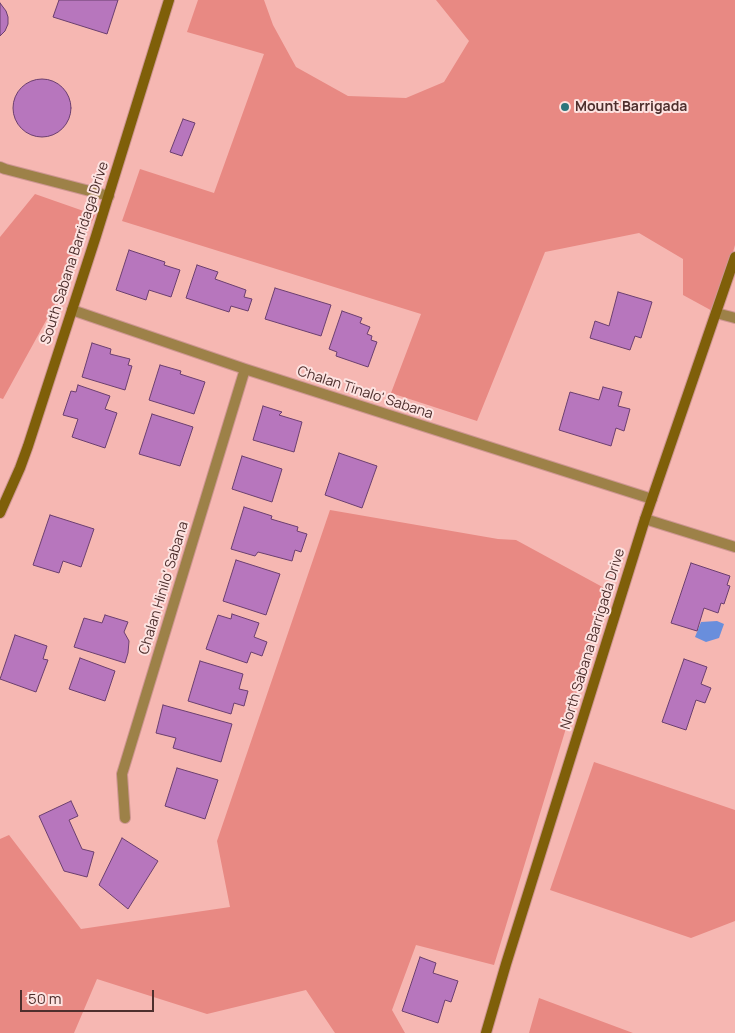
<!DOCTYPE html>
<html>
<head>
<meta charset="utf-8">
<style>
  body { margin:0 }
  #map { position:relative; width:735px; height:1033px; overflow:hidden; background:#f6b7b2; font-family:Manrope,sans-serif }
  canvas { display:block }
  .scale { position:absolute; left:20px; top:990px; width:134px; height:22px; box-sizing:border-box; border:2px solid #4e2f2d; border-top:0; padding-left:6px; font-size:15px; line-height:18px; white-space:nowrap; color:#4e2f2d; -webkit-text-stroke:4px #fde3e1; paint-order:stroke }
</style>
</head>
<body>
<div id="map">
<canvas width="735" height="1033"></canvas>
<div class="scale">50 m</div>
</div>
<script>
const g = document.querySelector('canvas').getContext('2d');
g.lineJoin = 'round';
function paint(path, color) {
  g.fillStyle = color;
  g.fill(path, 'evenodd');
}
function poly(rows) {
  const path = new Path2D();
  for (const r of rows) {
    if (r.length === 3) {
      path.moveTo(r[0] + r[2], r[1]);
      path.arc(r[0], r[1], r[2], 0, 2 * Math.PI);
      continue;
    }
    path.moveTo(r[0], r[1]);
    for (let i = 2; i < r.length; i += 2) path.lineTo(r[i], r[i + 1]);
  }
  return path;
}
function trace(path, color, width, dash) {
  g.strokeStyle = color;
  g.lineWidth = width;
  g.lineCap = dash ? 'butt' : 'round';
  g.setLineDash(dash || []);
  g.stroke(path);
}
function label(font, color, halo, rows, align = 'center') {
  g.font = font + ' Manrope,sans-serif';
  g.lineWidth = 4;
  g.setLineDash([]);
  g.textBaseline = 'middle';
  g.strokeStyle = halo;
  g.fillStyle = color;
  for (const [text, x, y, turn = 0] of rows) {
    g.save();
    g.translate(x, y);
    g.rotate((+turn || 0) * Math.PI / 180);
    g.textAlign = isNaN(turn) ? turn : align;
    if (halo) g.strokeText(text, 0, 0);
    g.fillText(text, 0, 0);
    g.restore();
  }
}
const green = poly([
  [198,0,264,0,273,25,296,67,348,96,406,98,444,82,469,41,436,0,735,0,735,245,716,313,683,295,683,259,639,233,545,252,477,421,391,393,421,314,122,221,140,169,214,193,264,54,187,32],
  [35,194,95,215,53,308,3,399,0,398,0,237],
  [330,510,498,539,516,540,608,590,494,965,416,945,392,1010,405,1033,335,1033,306,990,207,1014,97,979,74,1033,0,1033,0,839,9,835,81,929,230,907,217,841],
  [594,762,735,810,735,921,691,938,550,890],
  [539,998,633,1033,529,1033]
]);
const water = poly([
  [717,621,724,624,719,638,706,642,695,637,701,622]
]);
const building = poly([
  [59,0,118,0,107,34,53,17,59,0],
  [0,3,6,11,8,17,8,24,5,31,0,36,0,3],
  [42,108,29],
  [183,119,195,123,182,156,170,152,183,119],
  [129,250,165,262,164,265,180,270,171,297,149,290,146,300,116,290,129,250],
  [197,265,218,272,215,279,246,290,244,297,252,299,248,311,231,306,229,312,186,298,197,265],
  [275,288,331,305,321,336,265,319,275,288],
  [618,292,652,302,641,338,635,336,630,350,590,338,595,321,609,326,618,292],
  [342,311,362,318,360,323,370,327,367,334,372,336,371,340,377,342,368,367,336,356,337,352,329,349,342,311],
  [92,343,111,349,110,354,130,359,128,365,132,366,125,390,82,377,92,343],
  [160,365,181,371,180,374,205,382,194,414,149,400,160,365],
  [78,385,110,396,105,409,117,413,105,448,72,437,78,419,63,415,71,391,76,392,78,385],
  [603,387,622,392,618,406,630,409,624,431,616,428,611,446,559,430,570,392,599,400,603,387],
  [263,406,282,412,279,415,302,422,294,452,253,440,263,406],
  [152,414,193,427,180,466,139,454,152,414],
  [339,453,377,466,362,508,325,495,339,453],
  [242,456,282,469,272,502,232,489,242,456],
  [244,507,272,516,271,519,298,527,297,531,307,534,301,552,295,550,292,561,258,552,255,556,231,549,244,507],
  [50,515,94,529,81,567,63,561,59,573,33,565,50,515],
  [236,560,280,574,266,615,223,601,236,560],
  [691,563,730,576,727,585,730,586,724,604,721,603,718,613,704,608,697,631,671,623,691,563],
  [232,614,259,623,254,637,267,642,262,656,251,652,247,663,206,649,218,615,231,619,232,614],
  [105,615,128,622,124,632,129,641,128,653,125,663,74,647,84,618,102,623,105,615],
  [15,635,47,646,43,659,48,660,36,692,0,679,15,635],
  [80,658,115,671,105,701,69,689,80,658],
  [684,659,707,667,701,684,711,688,705,703,696,700,686,730,662,722,684,659],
  [200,661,243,674,239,689,248,691,244,706,234,703,231,714,188,701,200,661],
  [163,705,232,724,221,762,173,748,176,738,156,733,163,705],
  [177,768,218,780,205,819,165,806,177,768],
  [71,801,78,816,69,820,82,849,94,852,87,877,64,871,39,816,71,801],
  [122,838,158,861,128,909,99,885,122,838],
  [420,957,436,963,433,973,458,981,451,1002,445,1000,438,1023,402,1011,420,957]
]);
const lane = poly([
  [0,167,5,169,109,196]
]);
const street = poly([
  [72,310,245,369,652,499],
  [716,313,735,318],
  [645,519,735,547],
  [125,818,122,774,245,369]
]);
const secondary = poly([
  [0,513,20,468,28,446,96,236,169,0],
  [486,1033,506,964,645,519,735,257]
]);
const markers = [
  [565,107,5,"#2c757c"]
];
const poiNames = [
  ["Mount Barrigada",575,107]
];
const streetNames = [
  ["South Sabana Barridaga Drive",75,253,-72],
  ["Chalan Tinalo' Sabana",365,393,18],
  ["Chalan Hinilo' Sabana",164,588,-73],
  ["North Sabana Barrigada Drive",593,639,-73]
];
paint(green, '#e88983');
paint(water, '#698edc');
paint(building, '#b776bd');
trace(building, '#6b3f6f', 1);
trace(lane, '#ce9692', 12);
trace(street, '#ce9692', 12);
trace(secondary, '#ce9692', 12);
trace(lane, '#9d8148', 10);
trace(street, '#9d8148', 10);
trace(secondary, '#7f5f09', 10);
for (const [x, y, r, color] of markers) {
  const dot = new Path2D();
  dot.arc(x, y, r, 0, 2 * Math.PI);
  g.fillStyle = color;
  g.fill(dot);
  trace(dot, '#fde3e1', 2);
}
label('bold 14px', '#4e2f2d', '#fde3e1', poiNames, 'left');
label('14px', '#4e2f2d', '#fde3e1', streetNames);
</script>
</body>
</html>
